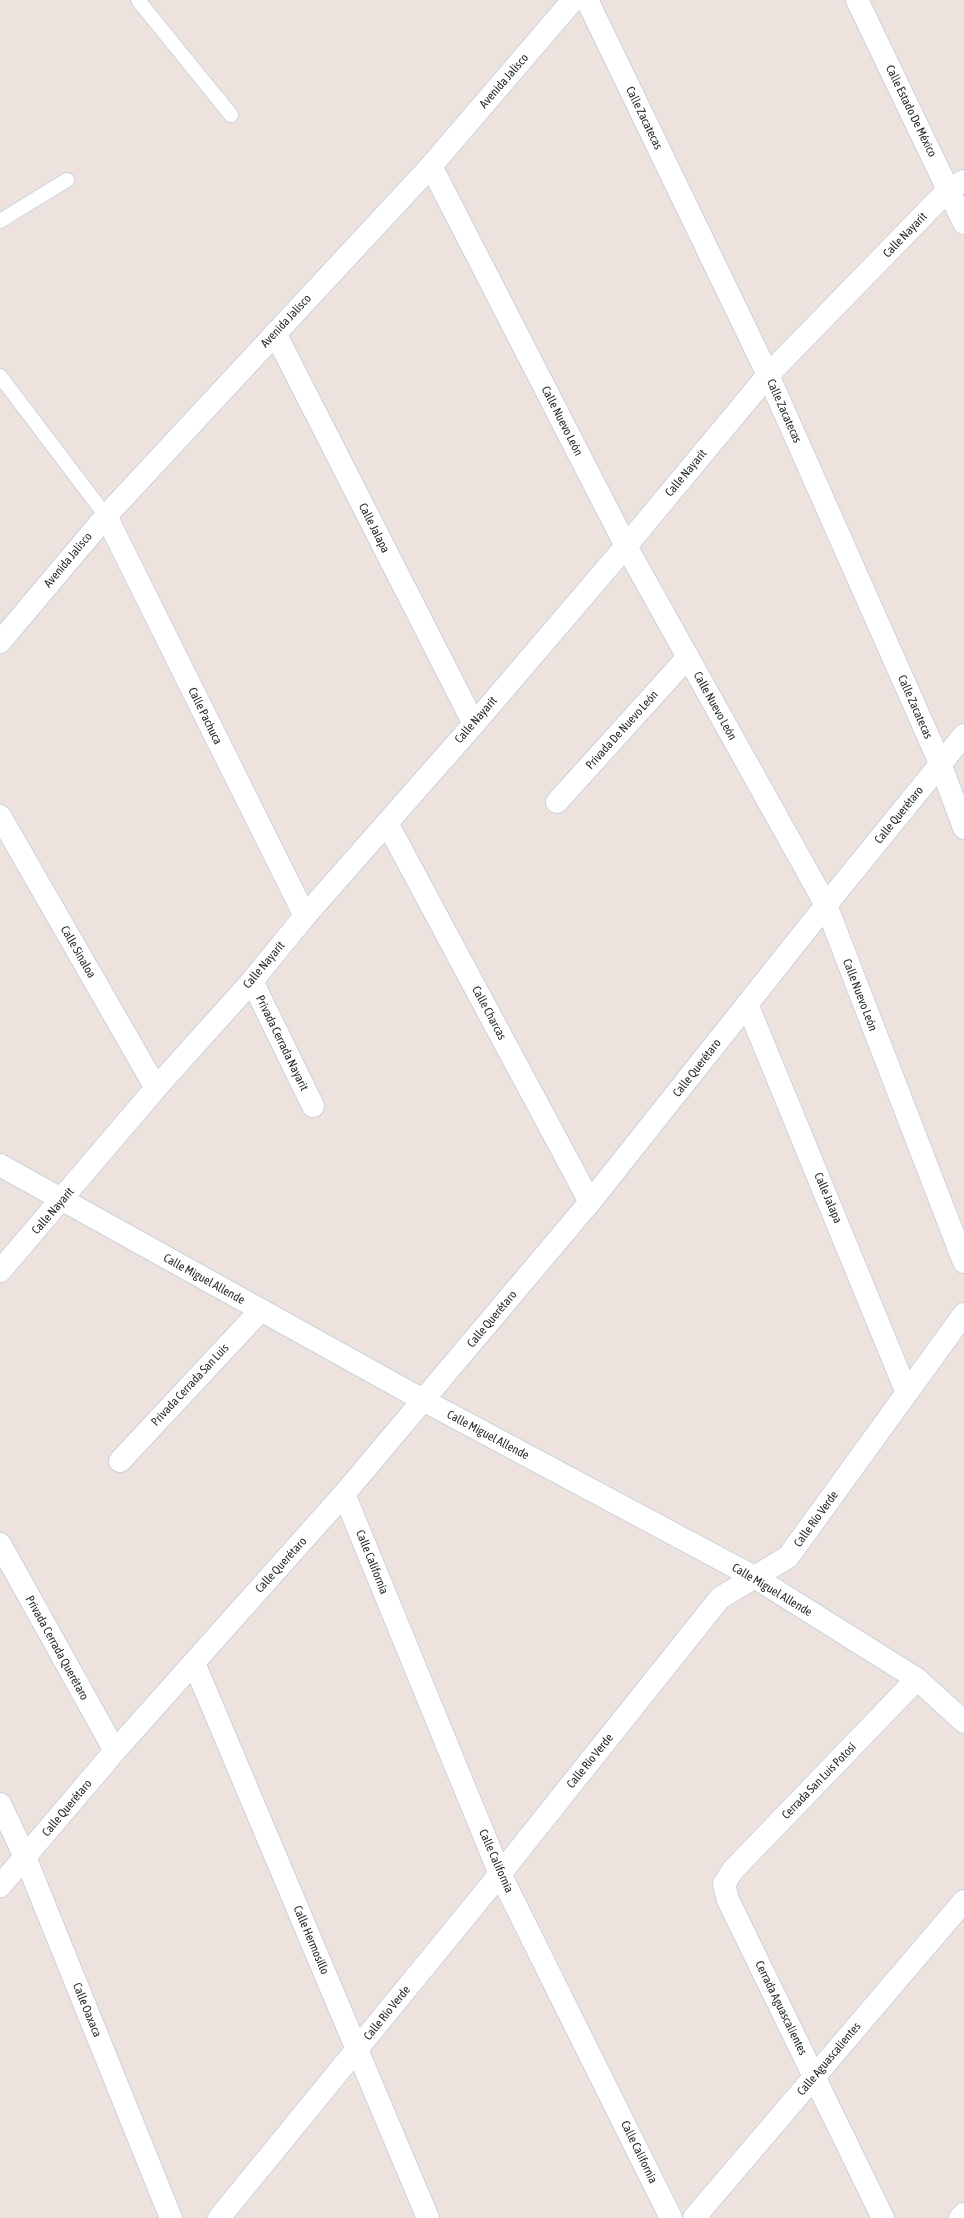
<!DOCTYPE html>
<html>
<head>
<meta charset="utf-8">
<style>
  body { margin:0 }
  canvas { display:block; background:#ede2dd }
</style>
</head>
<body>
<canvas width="964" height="2218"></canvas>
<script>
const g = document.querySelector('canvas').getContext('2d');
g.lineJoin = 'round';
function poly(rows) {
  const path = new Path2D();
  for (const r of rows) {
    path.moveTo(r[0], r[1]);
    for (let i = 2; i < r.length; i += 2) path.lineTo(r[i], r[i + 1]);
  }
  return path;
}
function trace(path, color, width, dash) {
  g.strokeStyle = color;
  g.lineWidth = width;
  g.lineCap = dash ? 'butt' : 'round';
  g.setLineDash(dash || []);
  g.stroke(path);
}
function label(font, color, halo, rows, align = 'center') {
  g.font = font + ' "Asap Condensed",sans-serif';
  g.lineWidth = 3.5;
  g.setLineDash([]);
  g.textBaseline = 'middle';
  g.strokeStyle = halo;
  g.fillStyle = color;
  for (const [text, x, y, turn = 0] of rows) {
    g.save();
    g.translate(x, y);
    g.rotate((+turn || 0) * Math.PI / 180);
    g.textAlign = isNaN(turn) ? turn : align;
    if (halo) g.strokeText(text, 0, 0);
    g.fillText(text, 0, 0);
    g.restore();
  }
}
const service = poly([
  [138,0,231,115],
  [0,221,67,180],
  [0,376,106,516]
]);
const minor = poly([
  [587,0,768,375,940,763,964,828],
  [857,0,964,223],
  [431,166,626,546,826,905,964,1262],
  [275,333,474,724],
  [106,516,305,916],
  [557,802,688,657],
  [0,816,156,1088],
  [387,823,590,1202],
  [252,981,313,1106],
  [747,1004,907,1393],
  [0,1271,156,1088,252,981,305,916,474,724,626,546,768,375,949,189,964,181],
  [120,1461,261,1310],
  [344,1494,500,1874,671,2218],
  [0,1544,115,1751],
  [194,1663,428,2218],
  [0,1804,25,1857,171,2218],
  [0,1886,115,1751,344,1494,590,1202,826,905,964,735],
  [219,2218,500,1874,720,1598,788,1557,964,1314],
  [694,2218,964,1901],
  [883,2218,728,1900,724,1884,733,1870,917,1679],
  [960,2218,964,2214]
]);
const tertiary = poly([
  [0,1165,423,1400,756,1578,917,1679,964,1722]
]);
const secondary = poly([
  [0,642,106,516,431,166,573,0]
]);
const streetNames = [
  ["Avenida Jalisco",504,81,-49],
  ["Calle Estado De México",911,111,64],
  ["Calle Zacatecas",644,118,64],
  ["Calle Nayarit",905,235,-46],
  ["Avenida Jalisco",286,321,-47],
  ["Calle Zacatecas",784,411,66],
  ["Calle Nuevo León",562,421,63],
  ["Calle Nayarit",686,473,-50],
  ["Calle Jalapa",374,528,63],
  ["Avenida Jalisco",68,560,-50],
  ["Calle Nuevo León",715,706,61],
  ["Calle Zacatecas",915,707,66],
  ["Calle Pachuca",205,716,64],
  ["Calle Nayarit",476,720,-49],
  ["Privada De Nuevo León",622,730,-48],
  ["Calle Querétaro",899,815,-51],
  ["Calle Sinaloa",78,952,60],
  ["Calle Nayarit",264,965,-50],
  ["Calle Nuevo León",860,995,69],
  ["Calle Charcas",489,1013,62],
  ["Privada Cerrada Nayarit",282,1043,64],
  ["Calle Querétaro",697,1068,-52],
  ["Calle Jalapa",828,1198,67],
  ["Calle Nayarit",53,1211,-49],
  ["Calle Miguel Allende",204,1279,29],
  ["Calle Querétaro",492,1319,-50],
  ["Privada Cerrada San Luis",190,1385,-47],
  ["Calle Miguel Allende",488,1435,28],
  ["Calle Río Verde",816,1519,-54],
  ["Calle California",372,1562,68],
  ["Calle Querétaro",281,1565,-48],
  ["Calle Miguel Allende",772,1590,31],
  ["Privada Cerrada Querétaro",57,1648,61],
  ["Calle Río Verde",590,1761,-51],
  ["Cerrada San Luis Potosí",819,1781,-46],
  ["Calle Querétaro",67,1808,-50],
  ["Calle California",496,1861,66],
  ["Calle Hermosillo",311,1940,67],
  ["Cerrada Aguascalientes",781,2008,64],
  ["Calle Oaxaca",87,2010,68],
  ["Calle Río Verde",387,2013,-51],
  ["Calle Aguascalientes",829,2059,-50],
  ["Calle California",639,2152,64]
];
trace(service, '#cbd3dd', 16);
trace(minor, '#cbd3dd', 24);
trace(tertiary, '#cbd3dd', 24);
trace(secondary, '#cbd3dd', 24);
trace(service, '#fff', 14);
trace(minor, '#fff', 22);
trace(tertiary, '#fff', 22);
trace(secondary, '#fff', 22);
label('12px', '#2b2b2b', '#fff', streetNames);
</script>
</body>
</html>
